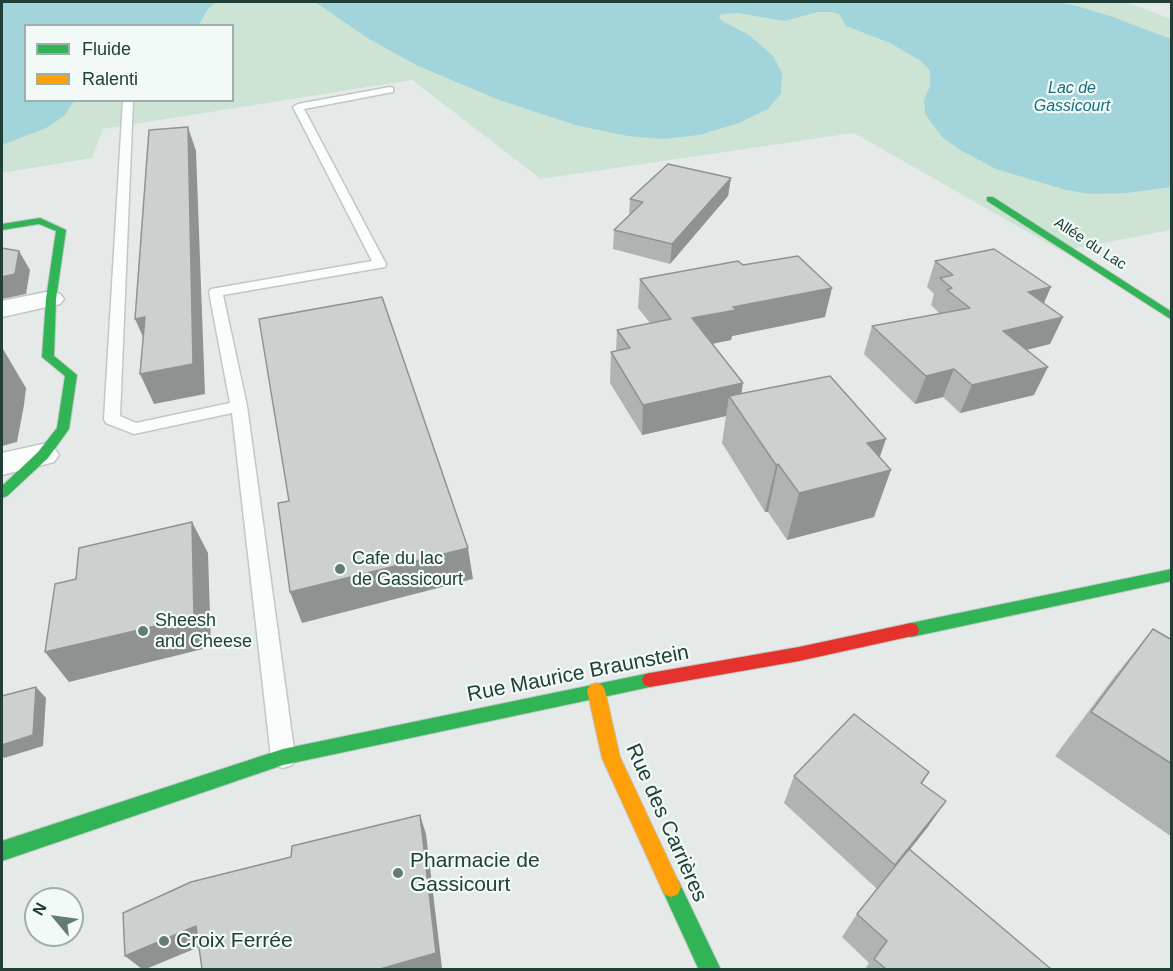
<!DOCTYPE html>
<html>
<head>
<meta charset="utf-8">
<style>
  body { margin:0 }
  #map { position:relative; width:1173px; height:971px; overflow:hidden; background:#e5eae8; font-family:Arial,sans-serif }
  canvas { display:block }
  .frame { position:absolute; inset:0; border:3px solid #204037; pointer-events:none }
  .legend { position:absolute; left:24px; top:24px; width:210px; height:78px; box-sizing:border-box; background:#f2f9f6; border:2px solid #9eafaa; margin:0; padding:8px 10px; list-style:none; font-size:18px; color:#204037 }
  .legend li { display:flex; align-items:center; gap:12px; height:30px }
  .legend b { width:30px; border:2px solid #9eafaa }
  .north { position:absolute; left:24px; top:887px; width:60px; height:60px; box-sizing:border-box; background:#f2f9f6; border:2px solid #9eafaa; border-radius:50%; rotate:299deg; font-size:16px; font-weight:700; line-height:24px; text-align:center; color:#204037 }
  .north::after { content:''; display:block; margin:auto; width:21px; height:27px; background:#657c75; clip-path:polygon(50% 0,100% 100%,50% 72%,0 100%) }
</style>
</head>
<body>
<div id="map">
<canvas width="1173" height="971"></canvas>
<div class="frame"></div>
<ul class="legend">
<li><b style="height:8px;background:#30b455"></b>Fluide</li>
<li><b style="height:8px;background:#ff9f0a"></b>Ralenti</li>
</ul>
<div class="north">N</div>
</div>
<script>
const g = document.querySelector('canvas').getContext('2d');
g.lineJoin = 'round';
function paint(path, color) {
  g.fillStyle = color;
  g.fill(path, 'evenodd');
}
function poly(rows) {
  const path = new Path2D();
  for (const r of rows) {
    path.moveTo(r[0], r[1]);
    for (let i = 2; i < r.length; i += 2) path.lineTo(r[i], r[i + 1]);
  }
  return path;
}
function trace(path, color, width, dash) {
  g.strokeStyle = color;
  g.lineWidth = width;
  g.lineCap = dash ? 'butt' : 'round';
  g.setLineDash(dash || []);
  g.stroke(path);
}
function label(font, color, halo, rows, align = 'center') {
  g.font = font + ' Arial,sans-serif';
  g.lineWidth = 4.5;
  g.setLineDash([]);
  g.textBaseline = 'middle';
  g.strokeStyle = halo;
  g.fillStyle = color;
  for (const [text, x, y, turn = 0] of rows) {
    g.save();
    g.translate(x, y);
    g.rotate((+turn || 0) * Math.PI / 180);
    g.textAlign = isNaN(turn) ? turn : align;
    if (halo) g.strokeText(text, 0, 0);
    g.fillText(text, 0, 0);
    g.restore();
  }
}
const green = poly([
  [2,2,1126,2,1171,19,1171,230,1061,251,854,133,541,179,412,80,103,129,92,158,2,173],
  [26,26,232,26,232,100,26,100]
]);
const water = poly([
  [2,2,216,2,207,10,199,25,26,26,26,100,74,101,64,116,46,128,2,145],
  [315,2,1055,2,1077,6,1110,16,1171,39,1171,187,1127,193,1091,194,1066,190,996,169,962,151,942,137,925,114,924,100,930,86,930,71,921,61,890,43,846,26,839,14,832,12,818,12,784,21,738,13,721,14,719,17,722,21,749,35,773,56,782,73,781,93,768,109,739,123,699,135,663,139,628,136,579,126,499,100,418,66,369,39]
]);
const lane = poly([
  [390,87,393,88,393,92,304,109,386,264,385,267,223,295,247,406,295,757,292,765,283,768,274,765,271,757,232,413,134,434,106,423,104,419,123,100,133,100,120,416,136,423,230,403,209,292,211,289,372,261,293,107,298,104,390,87]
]);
const street = poly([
  [51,291,60,294,64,299,60,304,2,317,2,301,51,291],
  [43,444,54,448,59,455,54,462,2,475,2,453,43,444]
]);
const fast = poly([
  [987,197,993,197,1172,312,1172,320,987,201,987,197],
  [40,218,66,230,56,299,54,356,77,375,69,429,48,458,7,496,2,498,2,486,38,452,57,428,65,376,42,357,46,299,56,231,39,224,2,230,2,224,40,218],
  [1172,569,1172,581,911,637,905,635,903,630,905,625,911,623,1172,569],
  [650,673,656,675,658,680,656,685,650,687,283,765,2,861,2,841,283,749,650,673],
  [671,877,678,880,721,970,699,970,661,887,664,880,671,877]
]);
const slow = poly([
  [596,683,602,685,605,690,620,757,681,887,678,894,671,897,664,894,602,758,587,690,590,685,596,683]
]);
const jam = poly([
  [911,623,917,625,919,630,917,635,799,661,650,687,644,685,642,680,644,675,650,673,799,647,911,623]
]);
const wall = poly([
  [731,178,728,196,670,264,613,249,614,230,629,215,630,199],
  [935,261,1044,303,1063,317,1050,344,1027,350,1034,395,960,413,943,397,915,404,864,354,872,326,939,314,939,313,931,305,934,294,927,287],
  [640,279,825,317,732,336,731,340,712,344,741,393,880,457,874,517,787,540,768,512,765,512,722,443,726,416,642,435,610,383,611,352,616,351,617,330,650,323,638,308],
  [1153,629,1172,640,1172,837,1055,756,1115,676],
  [929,772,922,784,946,801,927,828,910,849,1051,969,865,969,869,963,842,937,857,914,877,889,784,803,794,776]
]);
const shadedWall = poly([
  [188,127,196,151,205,394,154,404,140,374],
  [731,178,728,196,670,264,672,244],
  [19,251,30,270,26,294,2,299,2,277],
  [1051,287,1039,314,1028,292],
  [832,288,825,317,732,336,731,340,689,348,692,318,733,307],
  [145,317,148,348,135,319],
  [1063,317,1050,344,992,358,1003,331],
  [3,349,26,388,24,405,17,442,2,446,2,358],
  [1048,367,1034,395,960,413,972,385],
  [954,369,943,397,915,404,926,376],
  [743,383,739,410,729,396,726,416,642,435,643,405],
  [886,439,874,474,891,470,874,517,787,540,799,493,867,443],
  [778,464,768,512,765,512,776,465],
  [192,522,208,553,211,647,69,682,45,652],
  [468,548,473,579,302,623,290,592],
  [36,687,46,698,43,746,4,758,2,756,2,745],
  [946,801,927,828,878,890,895,865],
  [420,815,426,834,442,968,438,969,380,969],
  [196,926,211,942,146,969,142,969,125,956]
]);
const building = poly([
  [188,127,193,364,140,374,145,317,135,319,149,130,188,127],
  [668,164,731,178,672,244,614,230,643,202,630,199,668,164],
  [2,248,19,251,15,274,2,277,2,248],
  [994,249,1051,287,1028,292,1063,317,1003,331,1048,367,972,385,954,369,926,376,872,326,970,308,947,290,952,288,940,278,953,275,935,261,994,249],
  [798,256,832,288,733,307,736,310,692,318,743,383,643,405,611,352,630,348,617,330,671,319,640,279,738,261,743,265,798,256],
  [382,297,468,548,290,592,278,503,289,501,259,319,382,297],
  [830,376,886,439,867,443,891,470,799,493,778,464,776,465,729,396,830,376],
  [192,522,194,617,45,652,55,584,76,579,79,548,192,522],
  [1153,629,1172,640,1172,764,1091,712,1153,629],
  [36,687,33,735,2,745,2,696,36,687],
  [854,714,929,772,921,783,946,801,895,865,794,776,854,714],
  [420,815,436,953,380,969,202,969,196,926,125,956,123,913,191,882,291,857,292,846,420,815],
  [909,849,1051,969,886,969,874,959,887,941,857,914,909,849]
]);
const markers = [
  [340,569,6,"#657c75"],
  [143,631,6,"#657c75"],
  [398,873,6,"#657c75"],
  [164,941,6,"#657c75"]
];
const farStreetnames = [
  ["Allée du Lac",1090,244,33]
];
const farWaternames = [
  ["Lac de",1072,89],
  ["Gassicourt",1072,107]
];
const poiNames = [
  ["Cafe du lac",352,559],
  ["de Gassicourt",352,580],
  ["Sheesh",155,621],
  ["and Cheese",155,642]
];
const nearStreetnames = [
  ["Rue Maurice Braunstein",578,674,-11],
  ["Rue des Carrières",666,823,66]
];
const nearPoinames = [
  ["Pharmacie de",410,861],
  ["Gassicourt",410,885],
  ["Croix Ferrée",176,941]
];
paint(green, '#cde4d4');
paint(water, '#a2d4dc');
trace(lane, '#c2c7c5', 3);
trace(street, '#c2c7c5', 3);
trace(fast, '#c0c8c5', 2);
trace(slow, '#c0c8c5', 2);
trace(jam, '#c0c8c5', 2);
paint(lane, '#fbfcfc');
paint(street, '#fbfcfc');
paint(fast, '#30b455');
paint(slow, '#ff9f0a');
paint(jam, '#e5322d');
paint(wall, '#afb4b2');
paint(shadedWall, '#8f9291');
paint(building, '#ccd1cf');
trace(building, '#8f9291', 1.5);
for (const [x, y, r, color] of markers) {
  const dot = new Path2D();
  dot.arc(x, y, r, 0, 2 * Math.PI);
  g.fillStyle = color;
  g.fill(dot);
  trace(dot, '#f2f9f6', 2);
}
label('15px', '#204037', '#f2f9f6', farStreetnames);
label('italic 16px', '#156f81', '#f2f9f6', farWaternames);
label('18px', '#204037', '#f2f9f6', poiNames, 'left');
label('21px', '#204037', '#f2f9f6', nearStreetnames);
label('21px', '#204037', '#f2f9f6', nearPoinames, 'left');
</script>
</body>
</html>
